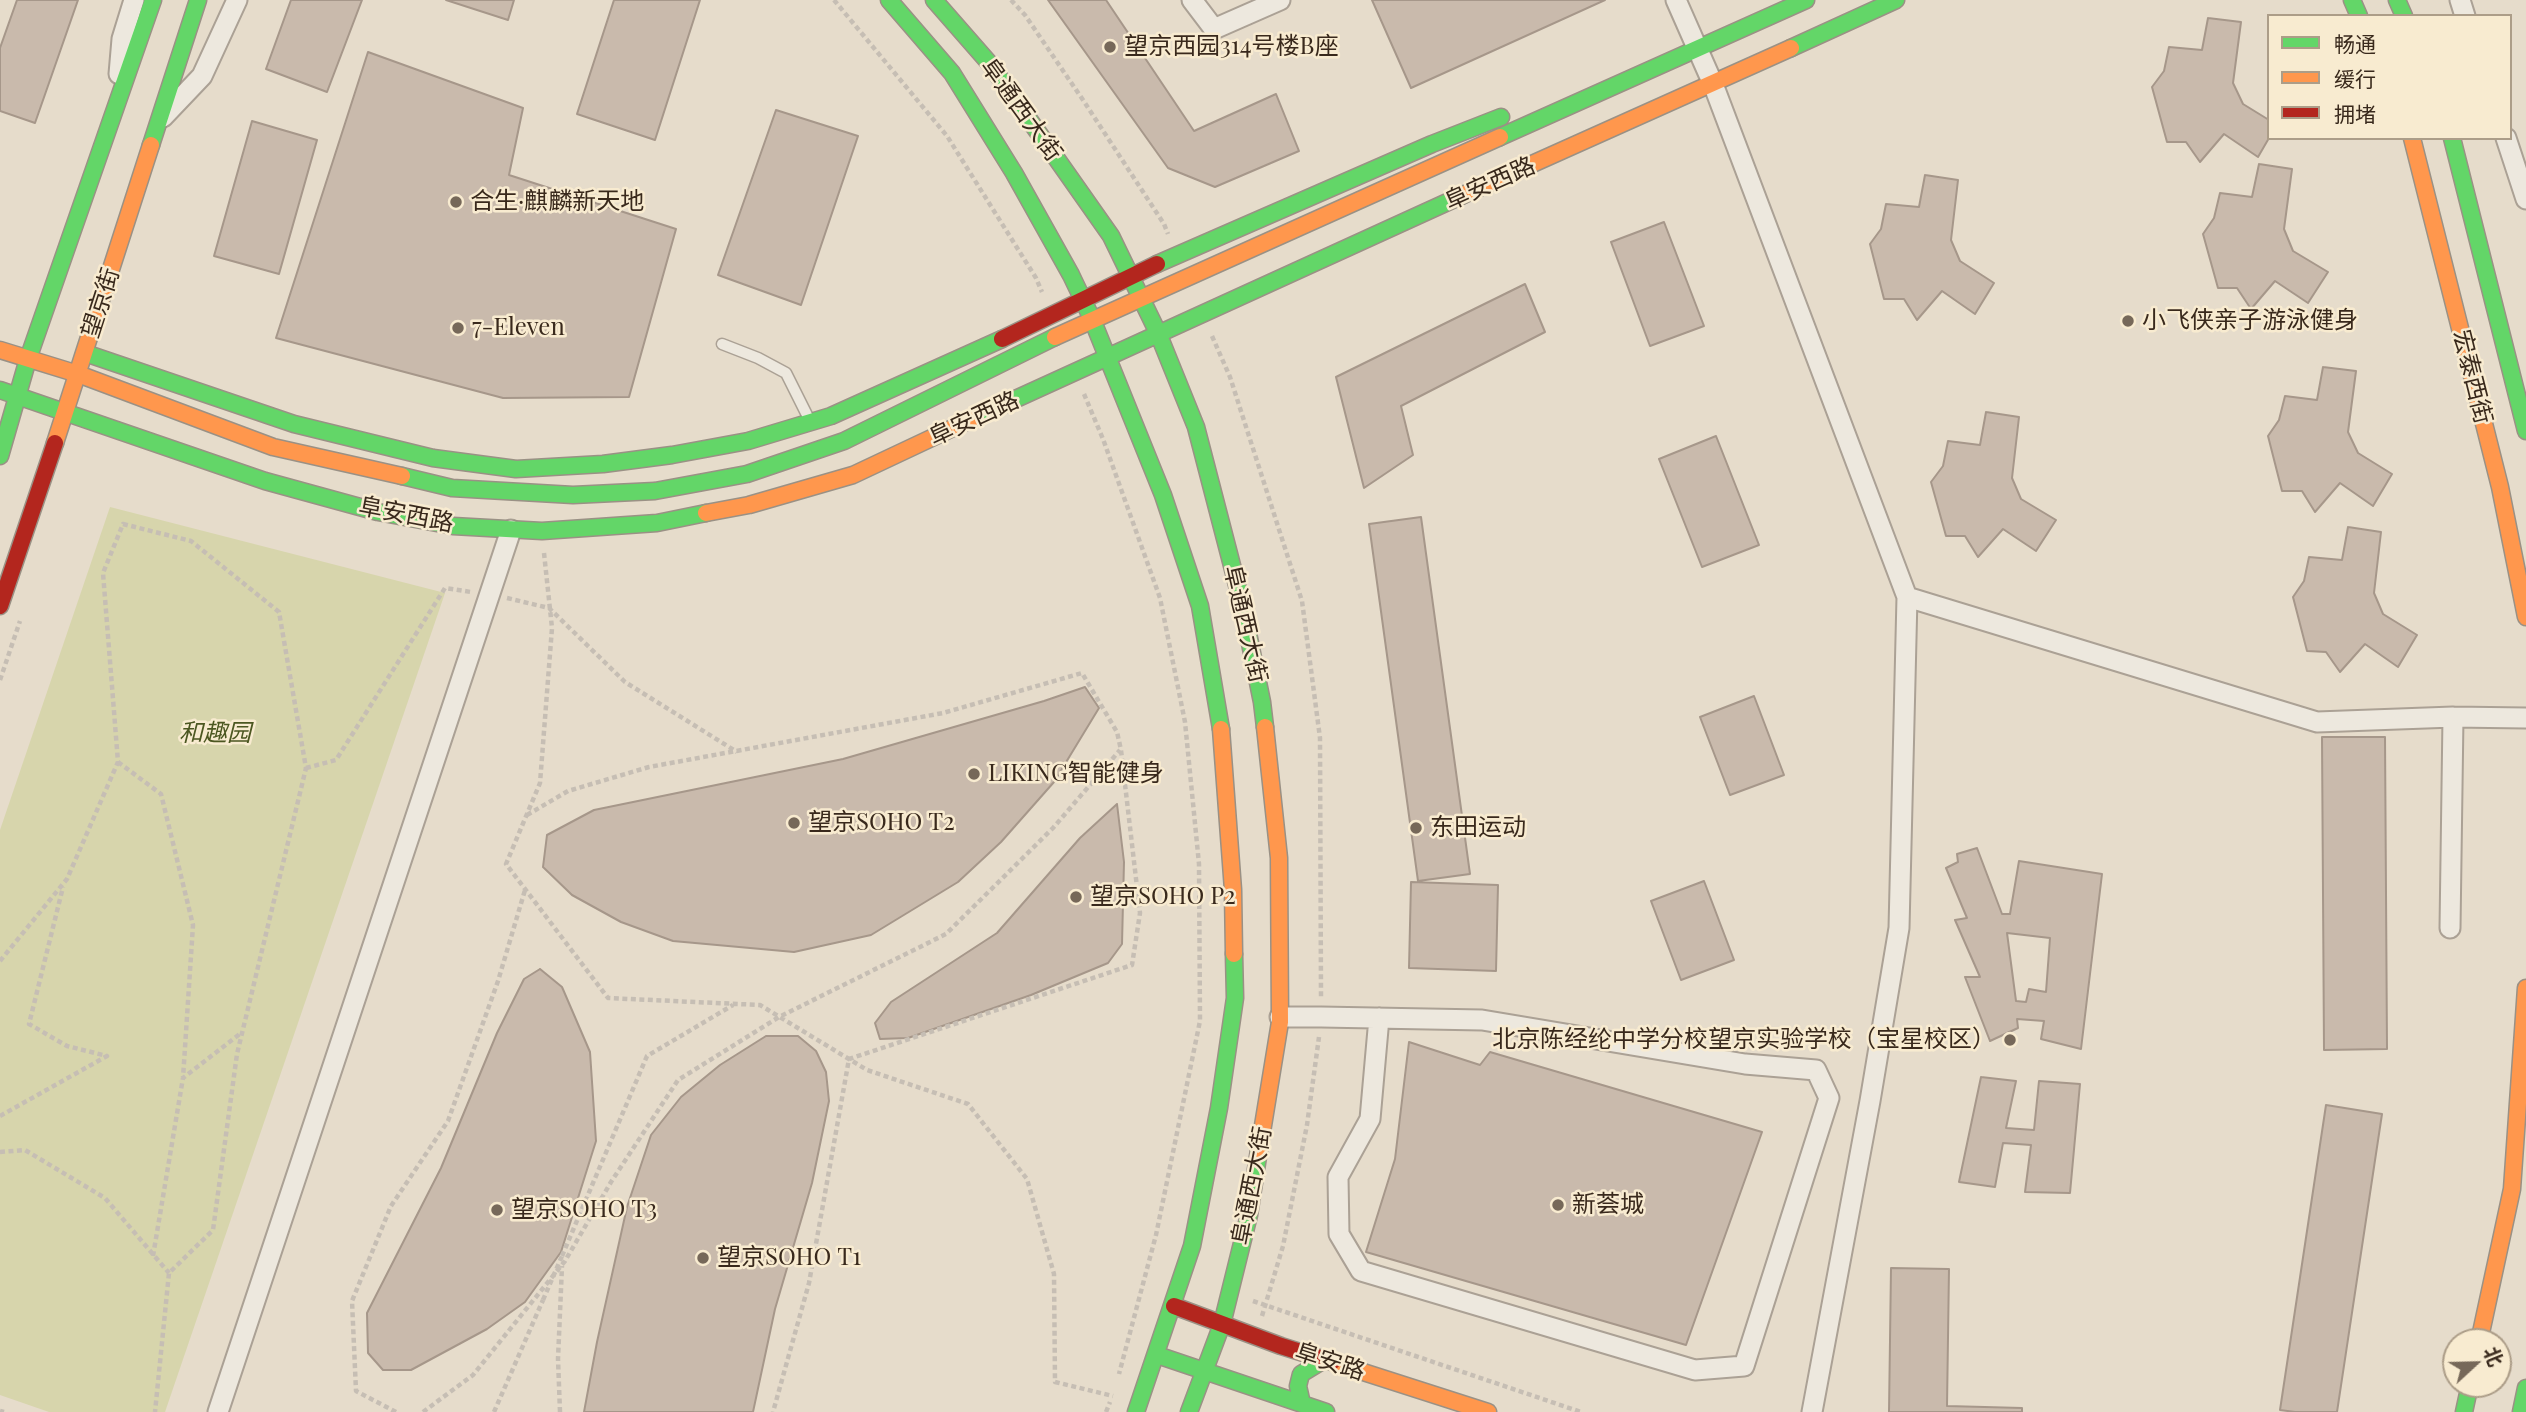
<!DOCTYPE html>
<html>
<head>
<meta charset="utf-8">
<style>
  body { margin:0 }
  #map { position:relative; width:2526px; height:1412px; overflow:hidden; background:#e6dccb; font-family:"Playfair Display","Noto Sans SC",serif }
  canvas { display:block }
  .legend { position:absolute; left:2267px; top:14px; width:245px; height:126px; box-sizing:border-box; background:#f8ebd0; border:2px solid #ac9d88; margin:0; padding:9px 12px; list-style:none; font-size:21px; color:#39291c }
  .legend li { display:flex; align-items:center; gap:14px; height:35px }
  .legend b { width:35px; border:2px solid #ac9d88 }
  .north { position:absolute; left:2442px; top:1328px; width:70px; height:70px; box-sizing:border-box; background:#f8ebd0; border:2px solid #ac9d88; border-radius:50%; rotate:68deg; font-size:19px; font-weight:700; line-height:28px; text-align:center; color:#39291c }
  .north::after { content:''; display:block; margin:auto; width:24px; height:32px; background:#766859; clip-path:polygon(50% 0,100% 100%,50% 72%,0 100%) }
</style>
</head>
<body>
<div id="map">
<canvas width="2526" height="1412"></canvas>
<ul class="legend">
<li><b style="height:9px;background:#63d668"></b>畅通</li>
<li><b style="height:9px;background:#ff974d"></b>缓行</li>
<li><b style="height:9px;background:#b3261e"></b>拥堵</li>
</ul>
<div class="north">北</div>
</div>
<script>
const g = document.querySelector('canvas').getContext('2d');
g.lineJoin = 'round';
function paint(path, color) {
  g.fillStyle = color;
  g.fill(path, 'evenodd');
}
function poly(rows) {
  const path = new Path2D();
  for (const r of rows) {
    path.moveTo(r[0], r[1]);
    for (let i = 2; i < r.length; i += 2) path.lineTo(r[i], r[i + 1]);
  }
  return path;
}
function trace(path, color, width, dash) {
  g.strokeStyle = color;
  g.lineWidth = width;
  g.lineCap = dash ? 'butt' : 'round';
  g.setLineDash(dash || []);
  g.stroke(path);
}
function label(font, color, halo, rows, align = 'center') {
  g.font = font + ' "Playfair Display","Noto Sans SC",serif';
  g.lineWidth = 5;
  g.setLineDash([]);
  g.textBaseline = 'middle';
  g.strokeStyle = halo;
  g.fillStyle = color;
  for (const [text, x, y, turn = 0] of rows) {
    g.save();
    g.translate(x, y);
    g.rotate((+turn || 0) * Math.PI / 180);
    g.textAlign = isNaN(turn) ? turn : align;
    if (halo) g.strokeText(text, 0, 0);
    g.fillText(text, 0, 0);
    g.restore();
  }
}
const green = poly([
  [110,507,445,593,165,1412,49,1412,0,1395,0,830]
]);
const building = poly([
  [17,0,78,0,35,123,0,111,0,48,17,0],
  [291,0,362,0,327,92,266,69,291,0],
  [446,0,514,0,508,20,446,0],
  [614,0,700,0,655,140,577,114,614,0],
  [1048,0,1106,0,1194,131,1276,94,1299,151,1215,187,1168,168,1048,0],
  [1372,0,1605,0,1411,88,1372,0],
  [2208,18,2241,22,2233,83,2243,104,2269,120,2269,138,2258,157,2224,134,2200,162,2186,142,2167,142,2152,87,2164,71,2169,47,2202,50,2208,18],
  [368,52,523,108,509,175,676,229,629,397,503,398,276,338,368,52],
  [776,110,858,136,801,305,718,275,776,110],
  [252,121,317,140,279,274,214,256,252,121],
  [2259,164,2292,169,2284,229,2293,251,2328,272,2308,303,2275,281,2251,309,2237,288,2218,288,2203,234,2214,218,2220,193,2252,197,2259,164],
  [1925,175,1958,180,1951,240,1960,261,1994,283,1975,314,1942,291,1917,320,1904,299,1884,299,1870,244,1881,229,1886,204,1919,207,1925,175],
  [1664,222,1704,326,1650,346,1611,242,1664,222],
  [1525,284,1545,332,1401,406,1413,455,1364,488,1336,377,1525,284],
  [2323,367,2356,371,2348,432,2358,453,2392,474,2373,506,2340,483,2315,512,2302,491,2282,491,2268,436,2279,420,2285,396,2317,400,2323,367],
  [1986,412,2019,417,2012,478,2021,499,2056,520,2036,551,2003,529,1978,557,1965,536,1946,536,1931,482,1943,466,1948,441,1980,445,1986,412],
  [1716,436,1759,545,1702,567,1659,459,1716,436],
  [1421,517,1470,874,1418,881,1369,524,1421,517],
  [2348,527,2381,532,2374,593,2383,614,2417,635,2398,667,2365,644,2340,672,2326,652,2307,651,2293,597,2304,581,2309,557,2342,560,2348,527],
  [1085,687,1099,708,1054,782,1001,842,958,882,871,935,794,952,673,941,621,922,572,895,543,867,547,835,594,810,843,759,1044,701,1085,687],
  [1754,696,1784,775,1730,795,1700,717,1754,696],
  [2322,737,2385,737,2387,1049,2324,1050,2322,737],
  [1117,804,1124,862,1122,944,1108,963,1031,995,908,1038,880,1039,875,1023,891,1002,997,933,1080,838,1117,804],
  [1977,848,2002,914,2010,914,2019,861,2102,874,2081,1049,2041,1039,2044,1021,2017,1019,2018,1028,1990,1041,1965,977,1980,977,1955,920,1967,918,1946,868,1958,862,1957,854,1977,848],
  [2007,933,2050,938,2046,992,2029,989,2026,1002,2016,1001,2007,933],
  [1704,881,1734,960,1681,980,1651,901,1704,881],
  [1411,882,1498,885,1496,971,1409,968,1411,882],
  [540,969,562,987,590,1052,596,1141,561,1252,525,1302,487,1329,411,1370,383,1370,368,1353,367,1313,441,1168,497,1033,524,979,540,969],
  [766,1036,798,1036,816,1051,826,1072,829,1101,812,1183,775,1309,753,1412,584,1412,597,1342,627,1207,651,1135,681,1097,720,1065,766,1036],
  [1409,1042,1480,1065,1490,1052,1762,1132,1686,1345,1366,1252,1395,1159,1409,1042],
  [1981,1077,2016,1081,2006,1128,2034,1130,2039,1081,2080,1084,2070,1193,2025,1192,2031,1145,2003,1143,1995,1187,1959,1182,1981,1077],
  [2326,1105,2382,1114,2337,1412,2295,1412,2280,1410,2326,1105],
  [1891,1268,1949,1269,1947,1406,2022,1408,2022,1412,1889,1412,1891,1268]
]);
const path = poly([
  [834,0,947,136,1036,278,1042,292],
  [1011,0,1025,15,1083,100,1164,224,1168,234],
  [1212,336,1230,377,1302,601,1320,738,1321,997],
  [1084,394,1103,439,1160,598,1185,722,1199,864,1200,1021,1156,1235,1119,1374],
  [544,553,552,628,540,783,506,864,608,998,760,1005,867,1070,968,1104,1027,1179,1054,1274,1055,1382,1113,1396],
  [507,598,549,608,625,682,737,752],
  [0,680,20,621],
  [118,762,161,794,193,925,183,1078],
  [306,768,336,760,445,588,471,592],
  [527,815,568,791,649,767,943,713,1082,673,1117,732,1121,750,1140,913,1132,965,849,1059,809,1283,773,1412],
  [0,961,67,879,118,762,103,573,123,524,191,541,279,612,306,768,237,1054,213,1230,169,1273,155,1412],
  [0,1116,107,1056,67,1046,29,1024,63,887],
  [0,1152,25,1150,105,1198,169,1273],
  [153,1256,183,1078,241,1033],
  [562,1256,647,1056,733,1005],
  [1253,1301,1581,1412],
  [1262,1316,1283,1246,1307,1125,1319,1037],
  [0,1411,4,1412],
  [396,1412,356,1391,352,1301,391,1206,448,1121,498,981,525,890],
  [423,1412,473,1375,565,1261,611,1182,678,1080,779,1017,946,934,1053,828,1120,750],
  [494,1412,543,1300],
  [560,1412,558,1359,562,1266],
  [1106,1412,1110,1402]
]);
const lane = poly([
  [722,344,758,358,786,373,810,421]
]);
const street = poly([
  [1192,0,1214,29,1280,0],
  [1676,0,1713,84,1907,597,2317,722,2453,717,2526,718],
  [2460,0,2465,16],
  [119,74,122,39,134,0],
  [163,117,202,76,237,0],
  [2506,138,2526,199],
  [2450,928,2453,717],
  [1280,1017,1321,1017,1482,1020,1745,1064,1816,1070,1829,1098,1744,1366,1695,1370,1361,1271,1339,1234,1338,1177,1370,1119,1379,1018],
  [218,1412,511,530],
  [1812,1412,1870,1101,1899,928,1907,597]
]);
const fast = poly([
  [889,0,952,73,1014,173,1071,275,1092,319,1163,495,1200,606,1221,729],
  [934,0,990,64,1111,236,1158,333,1196,427,1242,604,1262,702,1265,727],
  [2352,0,2359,16],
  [2397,0,2404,16],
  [1791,48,1896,0],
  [1500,137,1806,0],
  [2452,138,2526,431],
  [151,145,198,0],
  [1157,264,1432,144,1501,117],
  [85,353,294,424,433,458,516,469,603,464,672,455,748,441,831,416,1002,339],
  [0,390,265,481,378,512,453,526,542,531,657,523,706,513],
  [974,418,1463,195],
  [0,456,28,359,153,0],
  [402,476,452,488,573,495,655,491,747,474,844,441,1055,337],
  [1157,1355,1326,1412],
  [1302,1404,1298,1386,1301,1374,1324,1360],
  [1136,1412,1192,1246,1219,1108,1235,998,1234,954],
  [1189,1412,1222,1324,1249,1215,1259,1150],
  [2464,1412,2470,1384],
  [2521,1412,2526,1388]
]);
const slow = poly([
  [2412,138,2500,487,2526,617],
  [1463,195,1791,48],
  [1055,337,1500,137],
  [0,350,78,374,273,447,402,476],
  [55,443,151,145],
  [706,513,749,505,853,475,974,418],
  [1221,729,1233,890,1234,954],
  [1259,1150,1280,1022,1279,858,1265,727],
  [2479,1342,2512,1189,2526,988],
  [1332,1362,1488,1412]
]);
const jam = poly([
  [1002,339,1157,264],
  [0,606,55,443],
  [1174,1306,1281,1346,1332,1362]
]);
const pathBridge = poly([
  [543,1300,562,1256]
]);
const markers = [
  [1110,47,7,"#766859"],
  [456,202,7,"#766859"],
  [2128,321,7,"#766859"],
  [458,328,7,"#766859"],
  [974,774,7,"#766859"],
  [794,823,7,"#766859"],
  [1416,828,7,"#766859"],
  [1076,897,7,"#766859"],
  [2010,1040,7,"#766859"],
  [1558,1205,7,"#766859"],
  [497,1210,7,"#766859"],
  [703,1258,7,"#766859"]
];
const poiNames = [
  ["望京西园314号楼B座",1124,47],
  ["合生·麒麟新天地",470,202],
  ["小飞侠亲子游泳健身",2142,321],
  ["7-Eleven",472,328],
  ["LIKING智能健身",988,774],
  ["望京SOHO T2",808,823],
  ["东田运动",1430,828],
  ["望京SOHO P2",1090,897],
  ["北京陈经纶中学分校望京实验学校（宝星校区）",1996,1040,"right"],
  ["新荟城",1572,1205],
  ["望京SOHO T3",511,1210],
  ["望京SOHO T1",717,1258]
];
const streetNames = [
  ["阜通西大街",1021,110,54],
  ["阜安西路",1490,184,-24],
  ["望京街",101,303,-72],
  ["宏泰西街",2472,377,76],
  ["阜安西路",974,419,-25],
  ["阜安西路",406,515,11],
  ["阜通西大街",1245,624,77],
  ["阜通西大街",1252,1186,-79],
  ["阜安路",1330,1362,18]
];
const parkNames = [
  ["和趣园",215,734]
];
paint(green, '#d7d5ac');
paint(building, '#c9baac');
trace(building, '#a6978a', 2);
trace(lane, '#aba195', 13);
trace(street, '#aba195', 23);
trace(fast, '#9a9185', 19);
trace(slow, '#9a9185', 19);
trace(jam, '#9a9185', 19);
trace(path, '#c6beb4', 4.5, [5, 3.5]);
trace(lane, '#ede8de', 10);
trace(street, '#ede8de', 19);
trace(fast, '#63d668', 16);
trace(slow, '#ff974d', 16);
trace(jam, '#b3261e', 16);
trace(pathBridge, '#c6beb4', 4.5, [5, 3.5]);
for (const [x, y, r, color] of markers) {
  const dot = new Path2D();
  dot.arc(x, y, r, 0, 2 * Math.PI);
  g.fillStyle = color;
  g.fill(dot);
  trace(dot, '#f8ebd0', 2.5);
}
label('24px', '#39291c', '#f8ebd0', poiNames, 'left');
label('24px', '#39291c', '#f8ebd0', streetNames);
label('italic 24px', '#4c5721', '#f8ebd0', parkNames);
</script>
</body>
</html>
